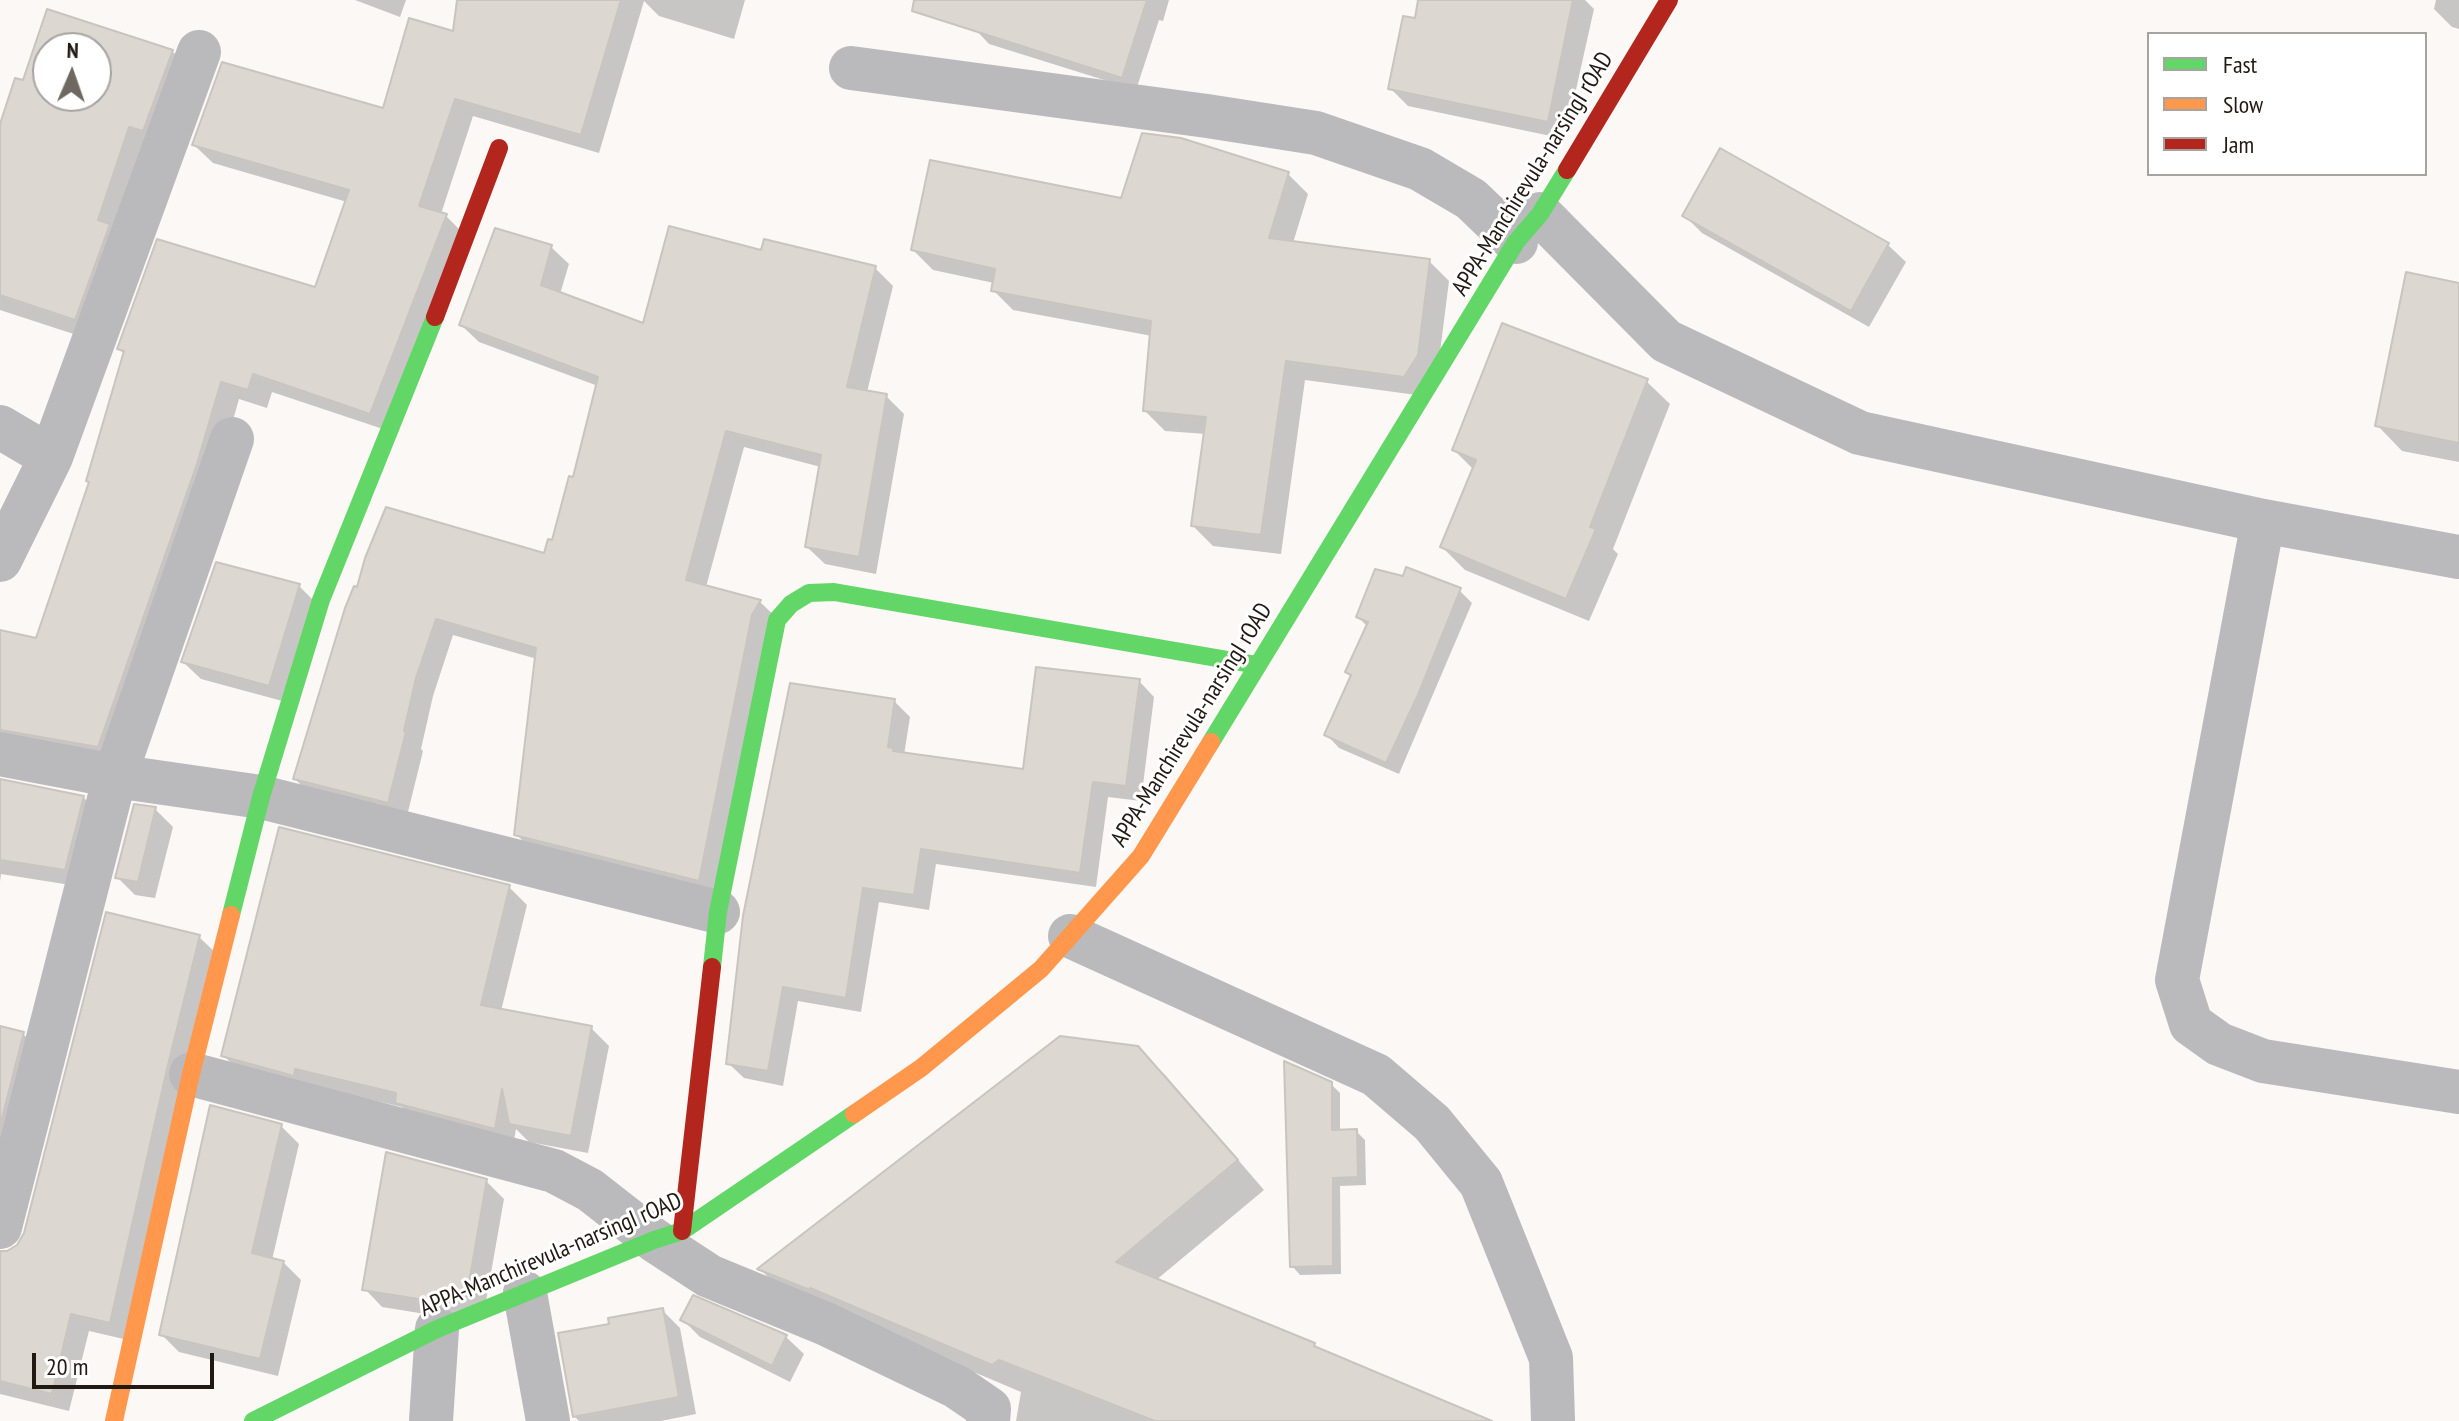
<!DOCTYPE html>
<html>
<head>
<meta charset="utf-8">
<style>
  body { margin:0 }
  #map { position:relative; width:2459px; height:1421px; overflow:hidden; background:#fbf8f5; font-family:"PT Sans Narrow",sans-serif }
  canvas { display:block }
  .legend { position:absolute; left:2147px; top:32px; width:280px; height:144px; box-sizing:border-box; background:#fff; border:2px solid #a7a3a0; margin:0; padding:10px 14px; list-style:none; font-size:24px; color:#221a12 }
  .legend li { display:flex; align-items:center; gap:16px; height:40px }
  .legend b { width:40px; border:2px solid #a7a3a0 }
  .north { position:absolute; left:32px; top:32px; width:80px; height:80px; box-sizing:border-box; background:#fff; border:2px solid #a7a3a0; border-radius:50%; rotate:2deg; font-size:22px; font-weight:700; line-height:32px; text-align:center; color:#221a12 }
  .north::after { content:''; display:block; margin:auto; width:28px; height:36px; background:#6e6861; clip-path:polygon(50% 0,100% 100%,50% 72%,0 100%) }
  .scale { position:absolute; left:32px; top:1353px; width:182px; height:36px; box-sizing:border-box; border:4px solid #221a12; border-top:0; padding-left:10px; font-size:24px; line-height:28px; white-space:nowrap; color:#221a12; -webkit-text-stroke:6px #fff; paint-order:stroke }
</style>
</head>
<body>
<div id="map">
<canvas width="2459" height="1421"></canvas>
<ul class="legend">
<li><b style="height:10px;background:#63d668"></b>Fast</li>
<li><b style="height:10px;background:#ff974d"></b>Slow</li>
<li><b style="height:10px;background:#b3261e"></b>Jam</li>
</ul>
<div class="north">N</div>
<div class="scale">20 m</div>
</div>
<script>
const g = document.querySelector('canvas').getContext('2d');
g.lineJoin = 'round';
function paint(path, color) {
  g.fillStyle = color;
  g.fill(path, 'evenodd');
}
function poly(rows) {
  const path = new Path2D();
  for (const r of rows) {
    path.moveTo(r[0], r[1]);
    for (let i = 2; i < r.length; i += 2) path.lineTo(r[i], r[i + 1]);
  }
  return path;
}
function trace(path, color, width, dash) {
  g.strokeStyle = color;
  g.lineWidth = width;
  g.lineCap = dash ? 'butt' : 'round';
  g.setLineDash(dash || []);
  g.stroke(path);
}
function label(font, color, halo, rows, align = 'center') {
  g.font = font + ' "PT Sans Narrow",sans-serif';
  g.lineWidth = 6;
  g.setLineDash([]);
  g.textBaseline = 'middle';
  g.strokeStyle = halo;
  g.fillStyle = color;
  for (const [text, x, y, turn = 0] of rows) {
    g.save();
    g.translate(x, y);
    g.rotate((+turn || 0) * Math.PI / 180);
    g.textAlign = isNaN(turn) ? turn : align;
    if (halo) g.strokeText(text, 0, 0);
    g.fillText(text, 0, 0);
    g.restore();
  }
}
const shadow = poly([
  [355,0,406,0,400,17],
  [556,0,745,0,734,39,659,16,644,1,599,153,473,116,441,214,446,216,465,235,389,431,272,392,267,408,239,399,215,483,117,765,0,756,0,656,37,641,91,483,125,355,119,349,316,289,347,202,213,163,194,145,385,110,540,58],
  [984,0,1169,0,1163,21,1159,20,1136,90,989,44,975,29],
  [1420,0,1585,0,1594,9,1565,139,1408,106,1390,88,1416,20],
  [2436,0,2459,0,2459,29,2452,27,2434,9],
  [48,11,172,51,196,75,98,342,0,310,0,130,25,83],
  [48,48,96,48,96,96,48,96],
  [1721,151,1888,245,1906,262,1869,327,1702,233,1684,215],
  [1288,174,1308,194,1293,243,1429,261,1449,281,1437,376,1424,396,1305,380,1281,554,1213,546,1193,526,1206,434,1165,431,1145,411,1152,336,1013,310,993,290,994,283,933,270,913,250,1122,201],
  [551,247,569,264,560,294,644,325,762,252,875,268,893,286,867,392,886,396,904,414,876,574,825,564,807,547,821,467,744,447,706,587,760,602,778,619,716,898,534,852,516,834,537,659,453,635,433,696,421,749,423,751,406,820,312,796,295,779,346,609,545,556,553,543,574,480,598,386,479,342,461,325],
  [2459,287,2459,462,2402,451,2377,425],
  [1646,381,1670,404,1613,549,1618,554,1589,621,1465,570,1442,547,1474,470,1454,450],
  [299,586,317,604,286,702,201,679,183,662],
  [1459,590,1472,603,1399,774,1339,748,1327,735,1353,677,1347,672,1368,627,1358,617],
  [1139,681,1154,697,1141,801,1108,797,1096,887,936,864,929,910,879,902,861,1012,798,1001,783,1086,744,1078,728,1063,894,701,910,717,904,755,1025,771],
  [0,781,83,797,101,815,83,887,1,874,0,882],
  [155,809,173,827,155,898,135,895,117,877],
  [509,887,527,905,501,1011,591,1028,609,1046,588,1153,529,1142,516,1129,513,1146,415,1120,402,1107,313,1086,241,1073,224,1056],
  [199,937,217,954,128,1340,89,1331,69,1411,0,1394,0,1253,6,1253,19,1246],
  [0,1028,23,1034,41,1051,0,1212],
  [1137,1047,1166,1076,1264,1190,1155,1281,1314,1345,1319,1351,1438,1421,1016,1421,1021,1392,839,1315,788,1297,760,1269],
  [1331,1084,1340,1093,1340,1132,1356,1131,1365,1140,1366,1185,1340,1186,1341,1274,1300,1275,1292,1266],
  [281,1126,299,1144,272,1260,283,1262,301,1280,278,1376,179,1352,161,1334],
  [486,1181,504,1199,485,1307,456,1319,382,1307,365,1289],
  [662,1310,680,1328,696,1414,661,1421,579,1421,574,1416,612,1325],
  [683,1320,786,1337,804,1354,790,1382,700,1337]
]);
const building = poly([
  [457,0,621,0,581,135,455,99,419,206,447,214,370,414,253,374,248,390,221,382,197,464,98,747,0,730,0,630,36,638,89,482,86,481,124,351,117,349,157,239,315,287,349,190,192,145,222,62,383,108,409,18,453,31,457,0],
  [914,0,1147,0,1122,78,912,11,914,0],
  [1418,0,1573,0,1548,122,1388,89,1403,16,1415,18,1418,0],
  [47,9,173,50,143,131,129,127,98,220,110,224,75,320,0,295,0,124,15,78,23,80,47,9],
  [48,48,96,48,96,96,48,96,48,48],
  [1142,133,1181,138,1289,172,1269,238,1430,259,1418,355,1404,377,1286,361,1261,535,1191,526,1206,417,1143,411,1151,321,991,291,995,269,911,250,930,160,1121,198,1142,133],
  [1720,148,1889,243,1851,311,1682,216,1720,148],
  [669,226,761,250,764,239,876,266,847,387,887,394,859,557,805,547,821,455,726,431,686,580,761,600,752,615,699,881,514,835,536,648,436,619,416,678,404,731,406,732,388,803,293,779,345,608,354,586,357,587,365,558,386,507,544,553,548,539,552,540,569,476,573,477,598,377,459,325,495,228,552,245,541,285,643,323,669,226],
  [2406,272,2459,283,2459,443,2375,426,2406,272],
  [1502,323,1648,379,1590,527,1596,529,1566,599,1440,547,1476,460,1452,450,1502,323],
  [216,562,300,584,269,686,181,662,216,562],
  [1406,567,1461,588,1417,697,1386,763,1324,735,1351,675,1345,672,1368,622,1356,617,1375,569,1403,576,1406,567],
  [1036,667,1140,679,1126,786,1093,782,1080,873,921,849,914,895,863,888,846,998,783,987,768,1071,726,1064,743,916,790,683,895,699,888,747,893,748,893,751,1023,769,1036,667],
  [0,779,84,796,65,870,0,860,0,779],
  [134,804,156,807,138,882,115,878,134,804],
  [279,827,510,885,481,1005,592,1026,571,1136,509,1124,502,1089,495,1129,395,1103,396,1093,295,1069,294,1076,221,1056,279,827],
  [106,912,200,935,167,1069,110,1323,71,1314,52,1394,0,1381,0,1251,7,1251,17,1245,24,1233,106,912],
  [0,1026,24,1032,0,1126,0,1026],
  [1060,1036,1138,1046,1238,1160,1116,1262,1315,1343,1314,1346,1492,1421,1155,1421,999,1360,992,1365,810,1288,810,1290,757,1269,1060,1036],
  [1284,1061,1332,1082,1332,1130,1357,1129,1358,1177,1333,1178,1333,1266,1290,1267,1284,1061],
  [210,1105,282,1124,252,1253,284,1261,260,1359,159,1335,210,1105],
  [386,1152,487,1179,468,1289,437,1302,362,1290,386,1152],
  [693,1295,787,1335,772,1366,680,1320,693,1295],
  [663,1308,679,1397,573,1417,558,1333,609,1324,608,1318,663,1308]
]);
const street = poly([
  [851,68,1207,116,1316,133,1420,169,1471,199,1516,242],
  [1540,214,1666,341,1860,433,2263,521,2459,557],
  [0,427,51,457],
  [2263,521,2177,980,2191,1024,2219,1044,2263,1061,2459,1092],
  [0,560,51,457,199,52],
  [0,754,115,776,261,797,718,912],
  [1070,936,1376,1075,1432,1123,1481,1183,1551,1358,1553,1421],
  [191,1074,554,1171,590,1190,654,1240,709,1276,826,1324,957,1387,989,1409,988,1421],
  [0,1227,115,776,232,439],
  [525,1293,548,1421],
  [431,1421,437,1329]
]);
const fast = poly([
  [1211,742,1516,242,1540,214,1567,170],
  [231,915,261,797,321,600,435,317],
  [712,967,718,912,777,620,791,604,809,593,834,592,1257,665],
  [253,1421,437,1329,654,1240,682,1231,854,1114]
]);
const slow = poly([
  [854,1114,921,1068,1041,969,1141,856,1211,742],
  [114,1421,191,1074,231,915]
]);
const jam = poly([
  [1567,170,1669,0],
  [435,317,499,148],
  [682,1231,712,967]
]);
const streetNames = [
  ["APPA-Manchirevula-narsingI rOAD",1533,174,-58],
  ["APPA-Manchirevula-narsingI rOAD",1192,725,-58],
  ["APPA-Manchirevula-narsingI rOAD",551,1255,-23]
];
paint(shadow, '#0003');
paint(building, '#ddd7d2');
trace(building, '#cac4bf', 2);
trace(street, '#bababd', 44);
trace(fast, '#63d668', 18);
trace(slow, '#ff974d', 18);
trace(jam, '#b3261e', 18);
label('24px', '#221a12', '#fff', streetNames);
</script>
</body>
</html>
